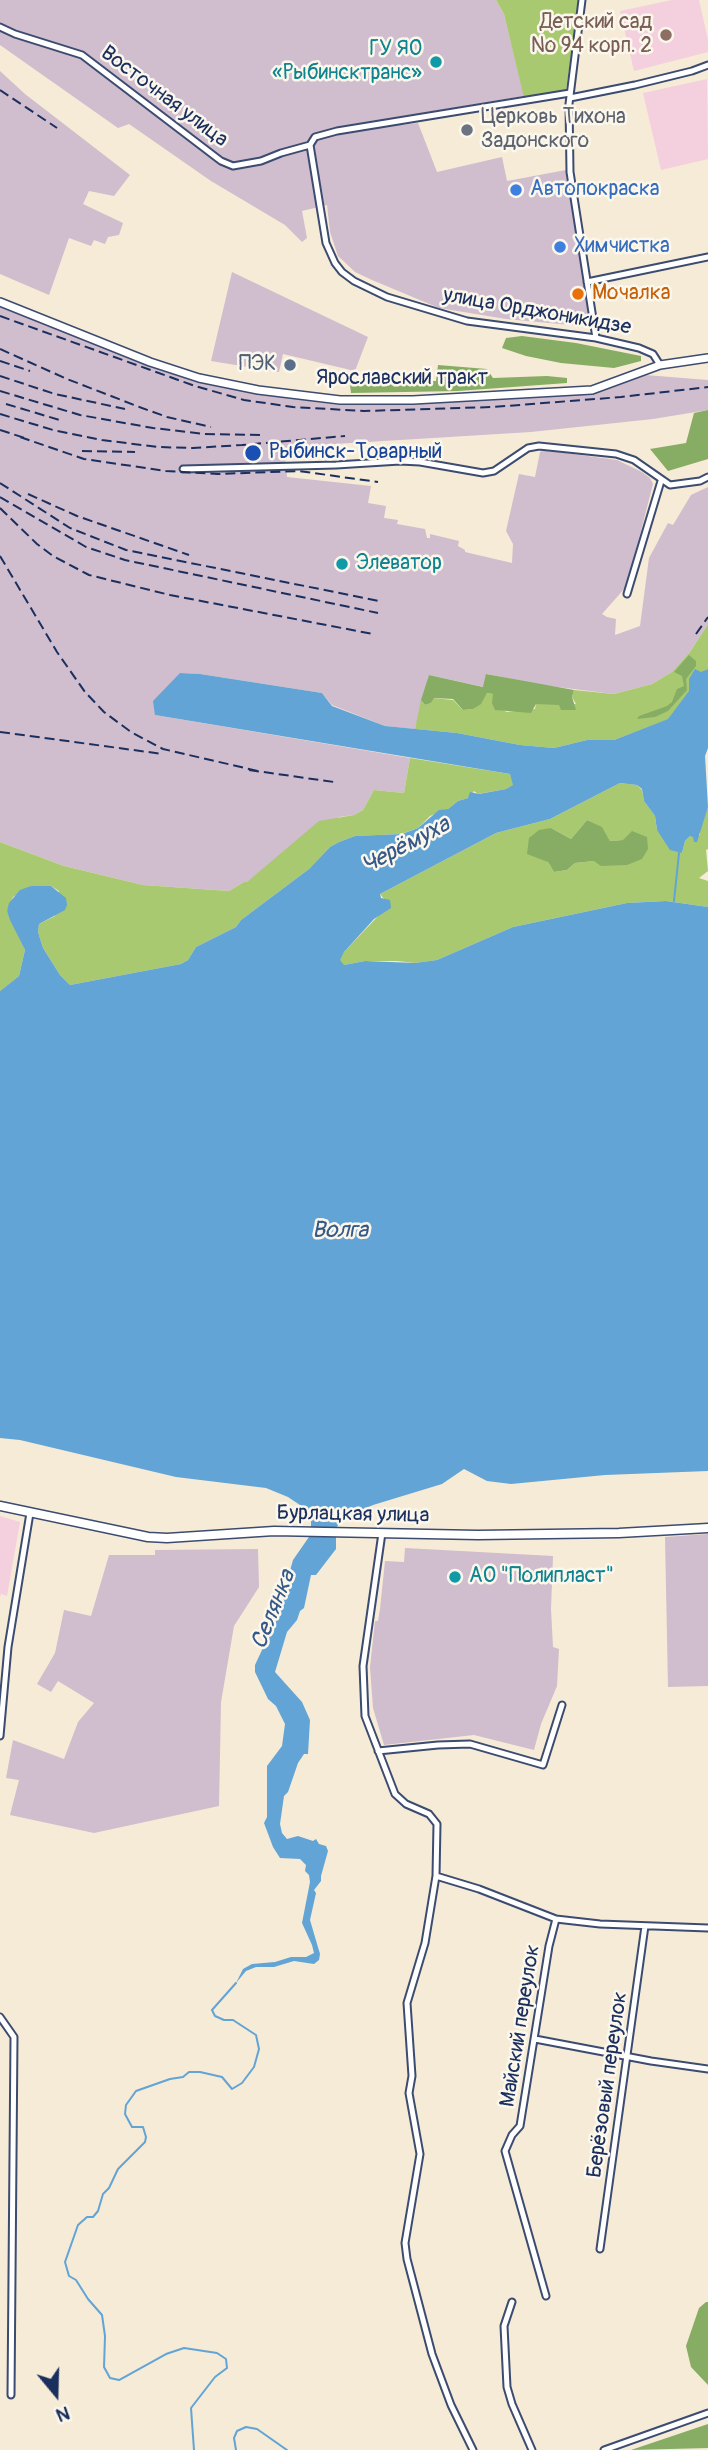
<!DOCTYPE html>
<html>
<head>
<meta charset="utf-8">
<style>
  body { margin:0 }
  #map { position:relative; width:708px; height:2450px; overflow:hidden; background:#f6ebd6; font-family:Pangolin,sans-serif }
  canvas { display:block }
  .north { position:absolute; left:21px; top:2359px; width:70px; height:70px; -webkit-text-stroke:5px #fbf7ec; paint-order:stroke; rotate:161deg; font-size:19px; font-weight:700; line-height:28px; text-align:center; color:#1b2f5e }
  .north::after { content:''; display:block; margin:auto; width:24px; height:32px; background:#1b2f5e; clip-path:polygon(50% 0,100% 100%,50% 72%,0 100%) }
</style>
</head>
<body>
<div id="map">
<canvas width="708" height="2450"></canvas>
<div class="north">N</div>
</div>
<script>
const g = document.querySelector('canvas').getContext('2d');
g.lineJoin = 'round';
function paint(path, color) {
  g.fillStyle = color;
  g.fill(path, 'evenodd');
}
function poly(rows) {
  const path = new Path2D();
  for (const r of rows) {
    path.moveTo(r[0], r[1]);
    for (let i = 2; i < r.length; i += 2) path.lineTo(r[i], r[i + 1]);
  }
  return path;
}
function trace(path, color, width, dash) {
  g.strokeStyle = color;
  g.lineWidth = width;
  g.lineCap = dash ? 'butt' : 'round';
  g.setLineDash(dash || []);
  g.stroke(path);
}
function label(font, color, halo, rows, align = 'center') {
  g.font = font + ' Pangolin,sans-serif';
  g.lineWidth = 5;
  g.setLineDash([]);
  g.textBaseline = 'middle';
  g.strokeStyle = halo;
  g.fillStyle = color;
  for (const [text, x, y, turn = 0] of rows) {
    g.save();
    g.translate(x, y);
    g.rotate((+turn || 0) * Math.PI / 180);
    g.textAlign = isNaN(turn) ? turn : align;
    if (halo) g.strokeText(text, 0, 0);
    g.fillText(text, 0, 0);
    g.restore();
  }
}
const built = poly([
  [672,0,699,0,708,40,708,52,634,71,620,11],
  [707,79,708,159,661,170,643,93],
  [0,1516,20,1522,7,1596,1,1594,0,1597]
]);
const industrial = poly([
  [0,0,496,0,504,14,524,96,399,117,401,125,418,123,437,172,502,157,507,181,566,170,592,327,506,319,439,308,372,280,355,272,338,256,330,232,327,205,302,211,307,238,302,242,285,225,211,181,129,124,118,128,0,45],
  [0,71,25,94,130,175,114,196,89,191,83,204,123,223,119,235,108,237,105,244,94,240,91,246,69,238,49,295,0,274],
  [232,272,368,337,355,371,283,354,279,372,211,361],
  [0,307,169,373,198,382,251,393,339,405,588,393,603,390,645,375,708,380,708,410,653,419,531,432,318,445,318,453,285,456,287,477,371,486,368,503,386,506,384,518,398,520,397,524,425,529,427,538,430,538,430,534,459,541,458,546,465,550,465,552,512,563,513,544,506,531,519,474,535,477,540,452,544,450,617,460,642,472,650,478,653,484,634,558,625,588,602,614,607,617,616,619,615,635,640,626,649,558,668,523,673,525,691,495,708,487,708,624,690,652,672,672,652,684,614,694,541,685,487,674,484,687,429,675,415,729,385,726,332,705,322,693,200,674,180,673,155,715,410,758,404,793,374,790,363,810,354,815,339,817,247,882,244,882,229,891,143,885,64,866,0,842],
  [708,1534,708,1686,668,1687,665,1537],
  [405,1548,553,1556,551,1609,553,1647,559,1649,557,1686,541,1724,534,1750,474,1735,384,1745,373,1708,370,1667,375,1621,378,1621,380,1609,385,1561,404,1562],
  [258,1549,259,1587,234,1626,221,1702,219,1806,94,1833,10,1815,19,1780,6,1778,13,1740,64,1759,78,1722,94,1703,58,1681,51,1692,37,1684,55,1653,64,1610,91,1616,109,1555,155,1555,155,1550]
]);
const green = poly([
  [496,0,579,0,566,90,524,98,504,14],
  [708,624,708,669,689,679,690,691,669,719,614,740,587,740,554,748,520,745,457,733,415,729,421,700,425,705,431,703,433,698,453,700,463,710,473,709,487,693,493,694,500,709,507,712,535,709,536,704,576,704,572,697,574,690,614,694,652,684,672,672,690,652],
  [410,758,510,774,514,785,506,789,478,794,474,791,468,798,458,801,448,809,430,816,418,828,401,834,355,836,339,842,330,847,309,869,241,920,236,927,196,947,188,960,181,964,70,985,60,975,43,948,38,932,39,924,55,916,59,891,51,886,31,886,13,897,7,911,25,950,19,976,0,991,0,842,64,866,143,885,229,891,244,882,247,882,319,821,354,815,363,810,374,790,404,793],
  [620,783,637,785,642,790,644,801,655,816,657,830,682,853,685,841,690,836,700,835,700,826,708,807,708,849,706,850,708,871,699,878,708,881,708,907,666,901,627,903,513,927,437,960,415,963,397,961,365,961,344,965,340,963,340,957,344,952,380,914,384,899,380,894,496,833,550,819],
  [587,820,602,828,610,841,623,840,594,861,575,863,567,870,554,872,548,862,551,828,571,839]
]);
const forest = poly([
  [522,336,576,343,641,356,641,361,614,368,561,363,526,356,502,348,506,338],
  [438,365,487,369,493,378,547,376,567,378,567,383,458,391,351,393,350,385,436,381],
  [708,410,708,459,668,471,650,449,686,443,694,413],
  [689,655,696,661,696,666,686,679,687,690,668,711,655,717,637,719,639,716,667,706,672,702,677,689,684,686,682,676,674,672],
  [486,674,574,690,572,697,576,710,561,710,559,705,536,704,531,713,495,710,492,703,493,694,487,693,481,704,473,709,463,710,453,699,434,698,431,703,425,705,421,700,429,675,483,687],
  [587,820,602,827,610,841,623,840,632,831,647,837,648,849,642,859,627,865,601,866,594,861,575,863,567,870,554,872,548,862,527,854,529,838,539,830,551,828,571,839],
  [706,2302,708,2302,708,2385,691,2367,686,2346,699,2308],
  [708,2424,708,2448,631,2450]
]);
const water = poly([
  [695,669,701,672,708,669,708,748,705,756,708,807,697,842,694,842,693,837,690,836,685,841,682,853,670,850,657,830,655,816,644,801,642,789,637,785,620,783,550,819,496,833,380,894,381,898,390,900,391,908,374,919,344,952,340,960,344,965,365,961,415,963,437,960,513,927,627,903,666,901,708,907,708,1471,605,1475,511,1484,487,1481,464,1469,442,1484,373,1505,342,1520,336,1528,336,1549,316,1575,311,1575,304,1608,300,1611,297,1620,287,1632,275,1672,302,1702,310,1720,308,1754,304,1754,298,1763,288,1792,284,1796,280,1824,282,1833,287,1839,298,1836,313,1841,316,1839,319,1844,326,1846,328,1851,321,1876,321,1881,314,1890,316,1893,310,1920,320,1954,319,1960,314,1964,294,1961,274,1967,256,1967,246,1971,236,1983,243,1969,252,1964,275,1962,291,1957,306,1957,314,1953,312,1945,302,1923,310,1882,309,1875,305,1871,306,1865,300,1859,280,1858,273,1847,264,1823,267,1817,267,1766,282,1746,285,1724,276,1706,268,1699,255,1672,255,1665,276,1620,293,1560,311,1534,311,1520,303,1507,288,1497,266,1488,176,1477,20,1440,0,1438,0,991,19,976,25,950,10,920,7,911,9,903,20,890,31,886,51,886,66,898,67,905,65,910,39,924,38,932,43,948,60,975,70,985,181,964,188,960,196,947,236,927,241,920,309,869,330,847,339,842,355,836,402,834,418,828,439,810,448,809,458,801,468,798,470,792,479,794,506,789,513,785,510,774,155,715,153,701,180,673,200,674,322,693,332,706,385,726,457,733,520,745,554,748,587,740,614,740,668,719,689,691,689,679]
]);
const stream = poly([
  [674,901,679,853],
  [194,2450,191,2408,215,2377,227,2368,226,2359,217,2353,184,2348,166,2354,119,2380,110,2378,104,2367,105,2336,102,2315,88,2299,76,2280,69,2276,65,2262,78,2225,87,2217,93,2217,98,2211,103,2194,109,2188,118,2169,145,2142,146,2137,143,2127,132,2127,125,2114,126,2105,136,2091,170,2079,183,2077,189,2072,200,2072,222,2077,232,2089,242,2083,254,2067,259,2049,256,2035,233,2020,224,2020,215,2016,212,2010,236,1983],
  [236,2450,234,2438,237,2431,246,2427,257,2429,287,2450]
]);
const minor = poly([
  [582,0,569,104,570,172,596,338],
  [0,27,15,34,82,55,221,161,233,166,261,161,281,153,310,145],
  [570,93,337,131,315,137,310,145,326,243,335,263,342,272,354,281,387,297,467,321,596,338,639,348,653,354,660,365],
  [570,98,635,85,692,71,708,65],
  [587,282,708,257],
  [183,469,336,465,400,461,420,462,483,473,494,471,528,448,539,446,616,454,634,460,670,485,700,481,708,477],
  [627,594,661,481],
  [382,1533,363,1666,365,1716,395,1794,406,1804,429,1814,437,1824,436,1876,425,1943,407,2003,412,2076,409,2093,420,2154,405,2243,407,2259,432,2354,451,2405,473,2450],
  [0,1736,8,1647,30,1513],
  [378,1751,438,1745,470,1744,543,1765,562,1705],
  [436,1876,479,1889,556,1919,600,1924,708,1928],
  [0,2017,14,2037,11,2395],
  [535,2039,651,2061,708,2069],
  [600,2249,645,1926],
  [546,2296,505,2151,512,2135,520,2126,549,1946,556,1919],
  [512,2302,504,2326,507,2387,512,2404,532,2450],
  [604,2450,708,2413]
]);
const tertiary = poly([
  [0,302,150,362,199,378,258,390,340,400,413,400,592,390,660,365,708,358]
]);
const secondary = poly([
  [0,1506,148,1537,167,1538,274,1531,478,1535,619,1533,708,1528]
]);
const rail = poly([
  [0,90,57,128],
  [0,316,195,386,244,400,293,407,364,411,493,407,621,397,708,387],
  [0,349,67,379,142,408,167,417,211,427],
  [0,361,30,371],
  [0,376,55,394,125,409],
  [0,391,80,415,153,428,204,434,260,435],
  [6,404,63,421],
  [0,414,53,430,102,440,158,447,193,448,242,445,345,436],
  [0,430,28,439],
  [20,437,84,459,166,471,218,474,299,471,378,482],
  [82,451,135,452],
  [0,483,70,528,126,550,379,601],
  [28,494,77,516,189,555],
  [0,497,86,547,125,560,378,613],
  [0,508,37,544,53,556,89,575,170,595,373,634],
  [0,556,57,652,85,692,104,712,131,732,163,749,258,771],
  [696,634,708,617],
  [0,732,163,754],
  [249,770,334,782]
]);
const markers = [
  [666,35,7,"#8d6e63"],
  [436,62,7,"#0f9aa8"],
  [467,130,7,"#6b7280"],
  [516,190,7,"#3f7fe0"],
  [560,247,7,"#3f7fe0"],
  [578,294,7,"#e8710a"],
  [290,365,7,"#5c6f8a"],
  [253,453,9,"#1a4fb4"],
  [342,564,7,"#0f9aa8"],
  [455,1577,7,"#0f9aa8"]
];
const educationNames = [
  ["Детский сад",652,23],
  ["№ 94 корп. 2",652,47]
];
const cultureNames = [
  ["ГУ ЯО",422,50,"right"],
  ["«Рыбинсктранс»",422,74,"right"],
  ["Элеватор",356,564],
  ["АО \"Полипласт\"",469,1577]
];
const streetNames = [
  ["Восточная улица",164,97,37],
  ["улица Орджоникидзе",537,312,10],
  ["Ярославский тракт",402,379],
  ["Бурлацкая улица",353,1515,1],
  ["Майский переулок",521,2026,-81],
  ["Берёзовый переулок",608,2085,-82]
];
const worshipNames = [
  ["Церковь Тихона",481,118],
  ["Задонского",481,142]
];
const shopNames = [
  ["Автопокраска",530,190],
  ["Химчистка",574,247]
];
const foodNames = [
  ["Мочалка",592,294]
];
const serviceNames = [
  ["ПЭК",276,365]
];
const transitNames = [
  ["Рыбинск-Товарный",269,453]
];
const waterNames = [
  ["Черёмуха",406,846,-28],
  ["Волга",340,1231],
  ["Селянка",274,1610,-68]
];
paint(built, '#f4cfde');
paint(industrial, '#d0bdce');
paint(green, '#a9c971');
paint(forest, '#86ad63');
paint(water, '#61a4d5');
trace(stream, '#61a4d5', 2);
trace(minor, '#3c4b70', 9);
trace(tertiary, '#3c4b70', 10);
trace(secondary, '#3c4b70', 11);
trace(minor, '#fff', 5);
trace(tertiary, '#fff', 7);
trace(secondary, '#fff', 8);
trace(rail, '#1b2f5e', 2, [10, 5]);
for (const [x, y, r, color] of markers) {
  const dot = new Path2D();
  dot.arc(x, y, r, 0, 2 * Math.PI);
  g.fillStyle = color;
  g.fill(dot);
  trace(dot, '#fbf7ec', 2.5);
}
label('21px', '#785e54', '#fbf7ec', educationNames, 'right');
label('21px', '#0d838f', '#fbf7ec', cultureNames, 'left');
label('21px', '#1b2f5e', '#fbf7ec', streetNames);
label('21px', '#5b616d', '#fbf7ec', worshipNames, 'left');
label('21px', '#366cbe', '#fbf7ec', shopNames, 'left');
label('21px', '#c56008', '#fbf7ec', foodNames, 'left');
label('21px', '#4e5e75', '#fbf7ec', serviceNames, 'right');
label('21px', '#164399', '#fbf7ec', transitNames, 'left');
label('italic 23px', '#345888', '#fbf7ec', waterNames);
</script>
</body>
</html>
